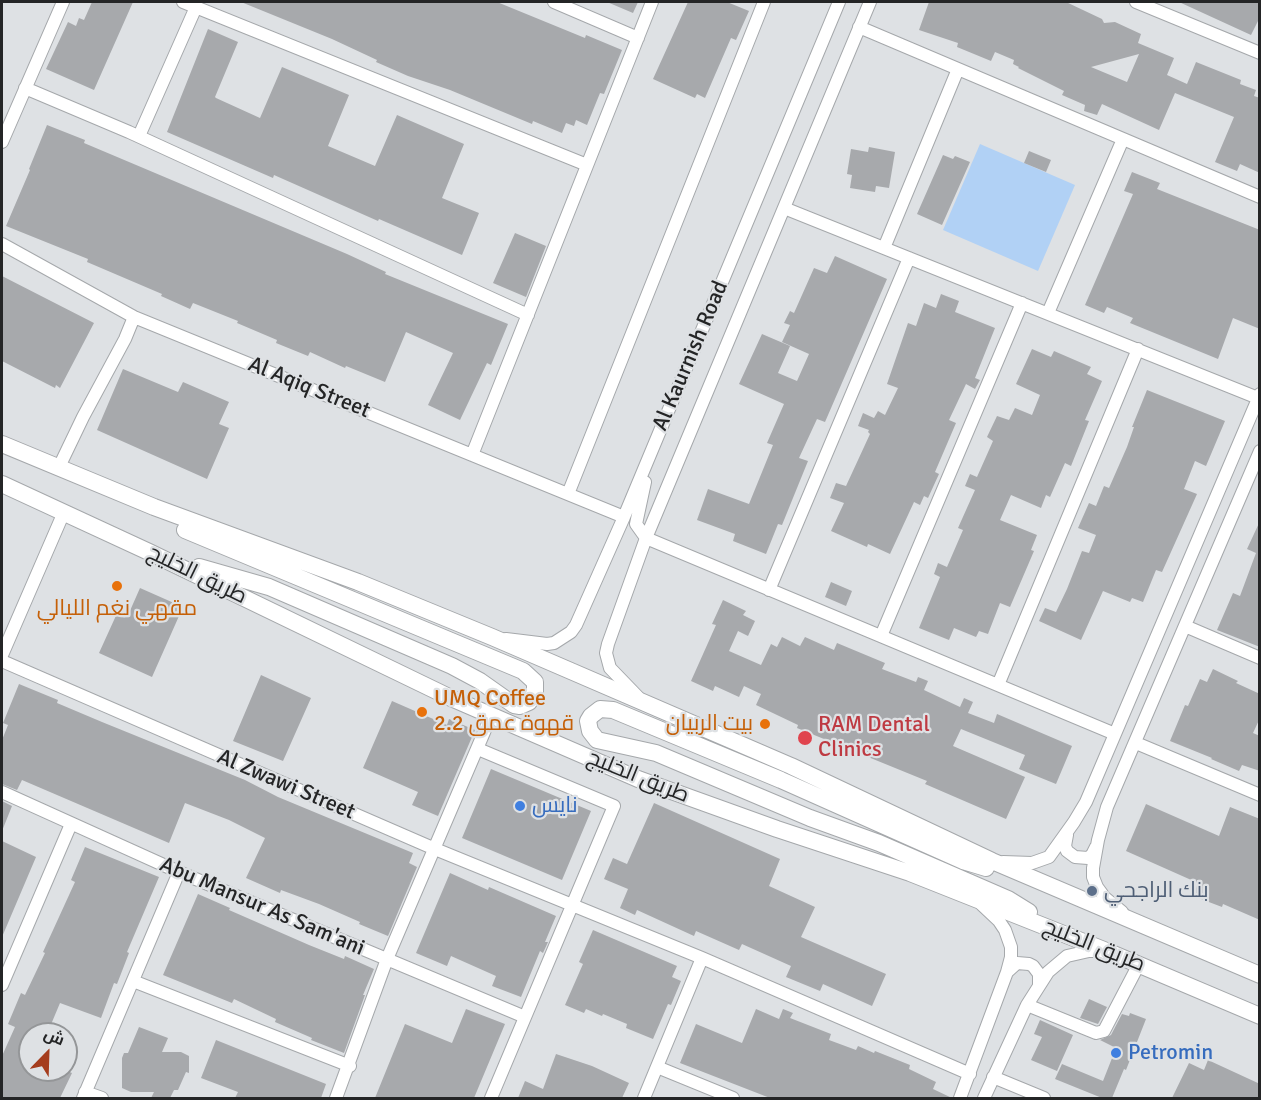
<!DOCTYPE html>
<html>
<head>
<meta charset="utf-8">
<style>
  body { margin:0 }
  #map { position:relative; width:1261px; height:1100px; overflow:hidden; background:#dee1e4; font-family:Signika,Cairo,sans-serif }
  canvas { display:block }
  .frame { position:absolute; inset:0; border:3px solid #242526; pointer-events:none }
  .north { position:absolute; left:18px; top:1022px; width:60px; height:60px; box-sizing:border-box; background:#dee1e4; border:2px solid #949698; border-radius:50%; rotate:23deg; font-size:16px; font-weight:700; line-height:24px; text-align:center; color:#242526 }
  .north::after { content:''; display:block; margin:auto; width:21px; height:27px; background:#a53d1e; clip-path:polygon(50% 0,100% 100%,50% 72%,0 100%) }
</style>
</head>
<body>
<div id="map">
<canvas width="1261" height="1100"></canvas>
<div class="frame"></div>
<div class="north">ش</div>
</div>
<script>
const g = document.querySelector('canvas').getContext('2d');
g.lineJoin = 'round';
function paint(path, color) {
  g.fillStyle = color;
  g.fill(path, 'evenodd');
}
function poly(rows) {
  const path = new Path2D();
  for (const r of rows) {
    path.moveTo(r[0], r[1]);
    for (let i = 2; i < r.length; i += 2) path.lineTo(r[i], r[i + 1]);
  }
  return path;
}
function trace(path, color, width, dash) {
  g.strokeStyle = color;
  g.lineWidth = width;
  g.lineCap = dash ? 'butt' : 'round';
  g.setLineDash(dash || []);
  g.stroke(path);
}
function label(font, color, halo, rows, align = 'center') {
  g.font = font + ' Signika,Cairo,sans-serif';
  g.lineWidth = 4.5;
  g.setLineDash([]);
  g.textBaseline = 'middle';
  g.strokeStyle = halo;
  g.fillStyle = color;
  for (const [text, x, y, turn = 0] of rows) {
    g.save();
    g.translate(x, y);
    g.rotate((+turn || 0) * Math.PI / 180);
    g.textAlign = isNaN(turn) ? turn : align;
    if (halo) g.strokeText(text, 0, 0);
    g.fillText(text, 0, 0);
    g.restore();
  }
}
const green = poly([
  [980,144,1075,185,1038,271,943,230]
]);
const building = poly([
  [92,2,133,2,94,90,46,69,68,22,76,26,79,18,84,20],
  [241,2,497,2,585,38,586,35,622,50,604,94,600,93,587,125,576,120,574,126,566,123,562,133,533,121,532,124,450,90,408,76,376,62,377,60,332,39],
  [607,2,638,2,633,13],
  [688,2,727,2,749,11,736,40,731,38,705,98,697,94,695,98,653,79],
  [929,2,1066,2,1102,19,1104,23,1115,22,1141,34,1138,43,1174,58,1167,75,1187,84,1196,62,1241,80,1240,84,1256,90,1254,96,1260,98,1260,173,1240,164,1237,171,1215,162,1234,117,1175,93,1159,130,1102,104,1097,115,1084,111,1085,105,1062,95,1064,91,1018,68,1019,67,1013,64,1014,60,995,52,991,61,957,47,958,43,919,30],
  [1139,54,1127,82,1091,67],
  [1179,2,1260,2,1260,17,1251,35],
  [208,29,238,42,215,97,216,98,260,118,282,67,349,95,328,146,375,166,397,115,464,144,442,198,479,213,462,255,379,219,378,221,274,175,273,178,167,132],
  [47,125,85,140,84,143,347,254,386,272,385,274,508,324,491,365,487,363,460,420,428,405,453,353,406,332,385,382,346,366,345,368,310,352,308,356,276,343,277,340,237,323,238,321,193,303,190,309,161,296,162,294,87,262,88,259,6,226,30,170,29,169],
  [869,147,895,152,889,188,876,186,875,192,850,188,852,175,847,174,851,149,868,152],
  [1029,151,1051,160,1046,172,1024,163],
  [943,155,953,159,955,156,970,162,942,225,917,214],
  [1132,172,1160,183,1157,189,1260,230,1260,329,1233,318,1218,359,1130,323,1133,318,1107,307,1104,313,1085,305,1133,194,1124,191],
  [515,233,546,246,526,297,493,283],
  [835,256,887,279,825,422,817,419,799,458,808,461,782,525,778,524,766,554,733,541,735,534,697,520,708,489,749,504,773,445,767,443,784,404,739,384,762,334,790,346,778,373,797,381,809,354,782,342,790,325,784,323,790,311,794,313,814,268,827,273],
  [2,276,94,323,60,388,56,385,55,388,2,361],
  [941,294,959,301,955,312,995,328,975,378,980,380,975,389,966,384,949,420,956,423,935,472,939,474,928,498,924,496,920,505,914,502,890,554,868,544,867,547,831,531,844,503,830,498,836,483,846,486,870,434,868,432,869,430,858,426,863,413,874,418,878,411,885,415,898,388,887,384,908,323,916,326,924,303,936,308],
  [1032,349,1051,357,1054,351,1091,367,1087,374,1102,381,1085,420,1089,421,1071,466,1065,463,1050,497,1046,495,1041,508,1011,495,1000,520,1037,535,1031,550,1034,551,1010,607,1000,603,988,634,979,631,976,637,954,628,949,640,919,628,940,577,934,574,938,563,947,567,963,530,958,528,975,490,965,486,970,474,977,477,993,441,987,437,997,416,1009,420,1015,408,1032,415,1040,395,1016,384],
  [123,369,178,392,183,382,229,402,219,424,229,428,207,479,97,430],
  [1147,390,1225,421,1206,466,1195,461,1184,489,1197,494,1162,572,1156,570,1143,602,1132,598,1130,602,1103,591,1081,640,1039,621,1045,608,1056,612,1067,589,1082,551,1089,553,1096,535,1078,528,1089,503,1096,506,1104,486,1109,488,1127,447,1134,427,1132,427],
  [1260,521,1260,647,1217,630,1233,593,1240,596,1256,553,1247,549],
  [831,582,852,591,846,606,825,597],
  [140,588,183,607,152,677,99,653,119,609,129,613],
  [723,600,746,611,743,615,755,621,748,636,738,631,729,651,761,665,771,644,777,647,782,637,800,646,805,637,834,650,837,643,885,663,882,669,916,682,918,677,928,681,924,690,960,707,964,698,973,702,968,713,994,723,997,714,1072,746,1056,784,1019,769,1025,755,961,729,953,746,1025,777,1006,819,925,784,927,781,797,728,798,725,756,705,761,694,744,686,739,697,715,686,713,691,691,681,716,625,712,624],
  [1213,669,1238,681,1236,683,1260,694,1260,718,1253,733,1260,736,1260,771,1242,765,1239,771,1211,759,1212,758,1170,741,1185,705,1188,706,1200,679,1207,682],
  [261,675,311,698,283,761,233,741],
  [19,684,58,700,57,703,102,722,245,780,278,797,413,853,409,863,417,867,388,936,359,924,360,922,319,904,281,890,280,893,246,878,265,838,229,820,185,803,169,843,22,780,17,790,2,784,2,740,8,725,3,723],
  [392,701,447,725,449,719,475,730,438,816,412,805,418,792,363,768],
  [491,769,591,811,562,880,462,838],
  [2,801,12,806,2,831],
  [654,803,780,859,769,886,815,907,801,937,886,974,872,1006,823,984,820,991,786,977,791,966,742,944,739,950,696,931,694,936,637,910,635,915,620,908,628,889,604,879,613,858,627,864],
  [1146,804,1219,836,1230,807,1260,819,1260,920,1223,904,1222,907,1193,896,1198,883,1126,851],
  [2,841,36,857,2,937],
  [85,847,159,877,127,952,129,953,117,984,114,983,101,1018,60,1003,47,1034,30,1034,30,1070,65,1070,72,1073,60,1098,2,1098,2,1056,15,1027,8,1024,21,993,25,995,45,953,43,952,75,882,71,880],
  [450,873,488,890,489,887,556,916,545,942,548,942,543,953,540,951,521,997,492,986,496,976,451,956,447,966,416,953],
  [198,894,230,908,229,910,309,945,344,959,345,956,374,969,363,995,365,995,344,1053,311,1040,312,1038,275,1022,276,1019,234,999,232,1003,163,975],
  [593,930,677,966,672,977,681,981,671,1005,668,1004,653,1039,626,1028,627,1024,603,1014,602,1016,586,1009,584,1013,565,1005,583,964,579,962],
  [1089,999,1107,1007,1098,1024,1080,1018],
  [466,1009,505,1024,474,1098,375,1098,405,1024,452,1043],
  [756,1009,779,1019,783,1009,793,1013,790,1018,831,1034,829,1040,856,1050,858,1046,874,1053,875,1051,910,1065,909,1069,936,1082,933,1089,952,1098,770,1098,680,1063,696,1024,742,1043],
  [1130,1013,1146,1019,1126,1070,1124,1069,1112,1098,1102,1098,1055,1079,1062,1064,1103,1081,1116,1048,1100,1040,1111,1035,1122,1014,1129,1016],
  [1040,1020,1073,1035,1057,1071,1031,1060,1042,1037,1034,1034],
  [139,1027,168,1038,162,1052,181,1052,189,1056,189,1073,186,1072,178,1090,174,1090,170,1098,151,1098,154,1092,131,1092,122,1088,122,1058,124,1053,128,1053],
  [216,1040,326,1084,321,1098,235,1098,238,1092,201,1078],
  [556,1054,592,1066,629,1083,622,1098,518,1098,525,1081,543,1089],
  [1208,1060,1260,1084,1260,1098,1172,1098,1189,1063,1204,1070]
]);
const minor = poly([
  [183,2,587,165],
  [554,2,638,38],
  [1136,2,1260,53],
  [859,27,1260,197],
  [25,88,129,132,528,315],
  [139,136,196,7],
  [2,142,63,2],
  [784,208,1258,398],
  [2,244,134,317,624,517],
  [884,248,958,69],
  [1048,313,1123,139],
  [472,455,652,2],
  [59,467,83,417,125,339,134,317],
  [645,482,636,524,646,538,1115,734],
  [568,494,764,2],
  [769,590,909,258],
  [1185,626,1260,658],
  [881,636,1022,303],
  [506,639,547,644,554,643,571,632,576,625,624,517,839,2],
  [2,655,64,512],
  [2,661,435,849,702,958,970,1074],
  [998,685,1138,349],
  [638,697,610,668,606,653,608,644,646,538,870,2],
  [1136,743,1260,795],
  [478,749,614,806,491,1098],
  [2,792,179,872,525,1017],
  [1067,835,1065,846,1067,851,1075,857,1088,858,1092,855,1096,847],
  [1003,862,1032,863,1049,857,1074,822,1086,802,1260,394],
  [1122,912,1105,898,1097,887,1093,877,1093,868,1098,840,1107,807,1260,451],
  [1007,972,1017,963,1029,964,1033,966,1039,974,1039,985],
  [133,981,350,1066],
  [2,985,71,824],
  [1027,1005,1096,1033,1104,1031,1139,964],
  [657,1067,733,1098],
  [993,1077,1044,1098],
  [85,1092,102,1098],
  [83,1098,179,872],
  [336,1098,387,959,491,716],
  [644,1098,702,958],
  [960,1098,1007,972,1011,957,1011,947,1005,930,999,921,982,905],
  [984,1098,1027,1005,1048,972,1067,956,1089,951,1102,951]
]);
const major = poly([
  [2,444,154,507,358,582,492,637,791,766,992,861,1260,975],
  [2,484,149,552,451,698,638,779,777,829,910,873,1109,952,1260,1016],
  [185,530,523,671,535,682,535,692,529,702,520,706,514,705,480,681,452,666,269,587,199,567],
  [986,868,963,861,781,780,613,710,600,709,591,716,588,721,590,731,597,740,656,753,810,818,879,843,1008,899,1029,912]
]);
const markers = [
  [117,586,6,"#e8710a"],
  [422,712,6,"#e8710a"],
  [765,724,6,"#e8710a"],
  [805,738,8,"#e0444e"],
  [520,806,6,"#3f7fe0"],
  [1092,891,6,"#5c6f8a"],
  [1116,1053,6,"#3f7fe0"]
];
const streetNames = [
  ["Al Kaurnish Road",691,356,-67],
  ["Al Aqiq Street",309,388,22],
  ["طريق الخليج",197,575,26],
  ["طريق الخليج",638,777,22],
  ["Al Zwawi Street",286,785,23],
  ["Abu Mansur As Sam'ani",262,907,23],
  ["طريق الخليج",1094,946,22]
];
const foodNames = [
  ["مقهي نغم الليالي",117,609],
  ["UMQ Coffee",434,699,"left"],
  ["2.2 قهوة عمق",434,724,"left"],
  ["بيت الربيان",753,724,"right"]
];
const healthNames = [
  ["RAM Dental",818,725],
  ["Clinics",818,750]
];
const shopNames = [
  ["نايس",532,806],
  ["Petromin",1128,1053]
];
const serviceNames = [
  ["بنك الراجحي",1104,891]
];
paint(green, '#b1d1f5');
paint(building, '#a7a9ac');
trace(minor, '#a5a8ab', 14);
trace(major, '#a5a8ab', 18);
trace(minor, '#fff', 12);
trace(major, '#fff', 16);
for (const [x, y, r, color] of markers) {
  const dot = new Path2D();
  dot.arc(x, y, r, 0, 2 * Math.PI);
  g.fillStyle = color;
  g.fill(dot);
  trace(dot, '#dee1e4', 2);
}
label('22px', '#242526', '#dee1e4', streetNames);
label('22px', '#c56008', '#dee1e4', foodNames);
label('22px', '#be3a42', '#dee1e4', healthNames, 'left');
label('22px', '#366cbe', '#dee1e4', shopNames, 'left');
label('22px', '#4e5e75', '#dee1e4', serviceNames, 'left');
</script>
</body>
</html>
